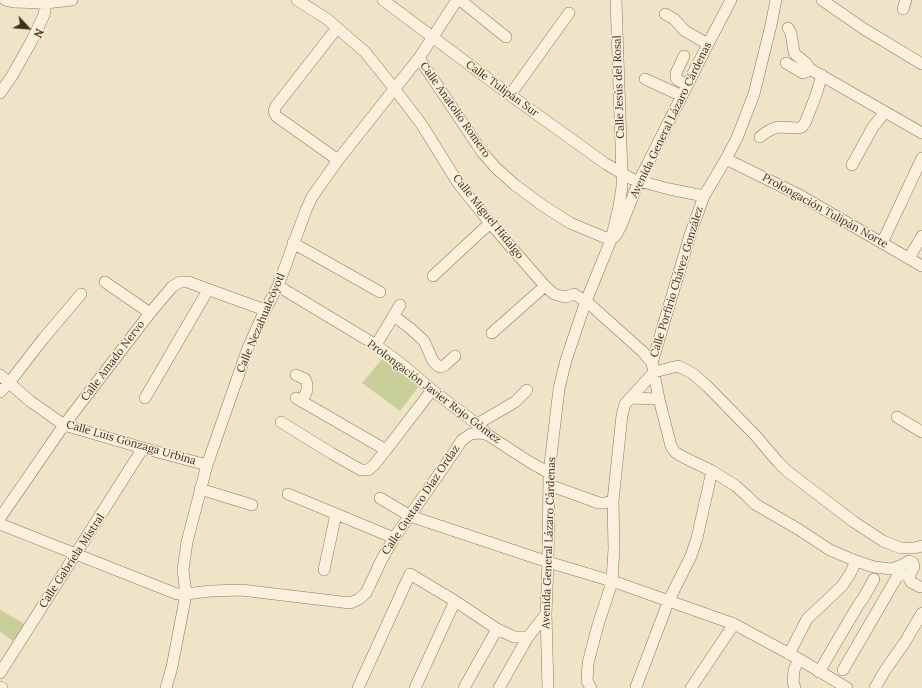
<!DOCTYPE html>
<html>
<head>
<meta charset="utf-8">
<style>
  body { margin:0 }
  #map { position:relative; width:922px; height:688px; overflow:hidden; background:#f0e4c8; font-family:Lora,serif }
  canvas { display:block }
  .north { position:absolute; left:8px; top:8px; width:40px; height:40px; -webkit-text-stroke:3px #f7eed8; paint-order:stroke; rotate:116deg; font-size:11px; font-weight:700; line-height:16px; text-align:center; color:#3d2e20 }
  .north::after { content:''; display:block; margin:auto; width:14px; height:18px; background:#3d2e20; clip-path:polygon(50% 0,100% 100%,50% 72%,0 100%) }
</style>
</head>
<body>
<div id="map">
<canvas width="922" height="688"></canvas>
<div class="north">N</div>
</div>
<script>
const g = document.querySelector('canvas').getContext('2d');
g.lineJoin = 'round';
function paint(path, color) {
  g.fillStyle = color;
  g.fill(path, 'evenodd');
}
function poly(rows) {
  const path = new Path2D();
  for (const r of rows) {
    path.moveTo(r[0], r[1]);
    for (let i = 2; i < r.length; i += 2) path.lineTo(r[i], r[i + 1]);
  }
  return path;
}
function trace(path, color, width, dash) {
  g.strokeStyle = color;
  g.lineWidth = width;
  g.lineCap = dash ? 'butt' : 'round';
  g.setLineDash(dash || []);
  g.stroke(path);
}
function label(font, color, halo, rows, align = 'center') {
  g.font = font + ' Lora,serif';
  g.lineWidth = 3;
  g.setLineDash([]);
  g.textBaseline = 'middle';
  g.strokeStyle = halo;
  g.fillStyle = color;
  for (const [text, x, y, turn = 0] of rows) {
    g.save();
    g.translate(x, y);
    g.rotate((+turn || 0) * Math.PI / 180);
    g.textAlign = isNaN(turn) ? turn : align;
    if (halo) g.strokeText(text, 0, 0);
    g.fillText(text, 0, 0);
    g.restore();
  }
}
const green = poly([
  [382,359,419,386,400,411,362,383],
  [0,610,25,624,13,641,0,632]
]);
const minor = poly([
  [5,0,13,2,46,3,72,0],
  [297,0,327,19,365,52,394,88,422,125,458,183,490,223,545,286,554,294,561,296,566,297,574,294,577,296,586,301,643,352,652,363,659,399,671,446,675,452,681,456,712,471,736,486,747,496,755,504,798,529,830,550,856,561,874,567,892,569,902,565,909,561,913,563,914,567,910,574,909,578,911,582,920,587],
  [383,0,510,95,606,164,632,179,669,189,704,196],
  [460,0,506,37],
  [822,0,864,29,922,64],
  [903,9,906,0],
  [665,14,674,19,685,31,708,44],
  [337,28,276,106,274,111,276,116,338,160],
  [788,28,791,33,794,52,796,55,806,63,810,69,922,133],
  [684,56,676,73,676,78,678,80,687,85],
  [419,58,482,152,496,168,515,185,542,205,570,223,611,240,616,235,621,226,639,181,708,44,731,0],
  [786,63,803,73,806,72,810,69],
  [645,79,682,96],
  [0,93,12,76,31,42,44,15,46,3],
  [510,95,569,13],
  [760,137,765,133,772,129,778,127,798,128,802,127,805,123,815,98,822,75],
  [726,159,801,196,922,266],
  [852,165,873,127,885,112],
  [293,243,380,292],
  [882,243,922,158],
  [909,258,922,236],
  [433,276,490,223],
  [105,282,150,313],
  [278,286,376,345,404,366,432,390,477,424,488,435,528,461,549,473],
  [394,316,411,329,424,341,433,361,438,366,441,367,445,365,455,356],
  [492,333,545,286],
  [376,345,400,305],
  [652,363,691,232,704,196,726,159,737,138,754,94,771,25,776,0],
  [0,375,30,401,64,425,143,448,207,465],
  [296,375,305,379,307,384,307,390,302,402],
  [0,392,9,383,43,339,81,294],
  [145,398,208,290],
  [296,398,386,450],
  [630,398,659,399],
  [897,417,922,432],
  [281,422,331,453,361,470,368,470,374,465,386,450,432,390],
  [477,424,515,402,527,390],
  [549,485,599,503,605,503,613,501],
  [200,489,252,505],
  [288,494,394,538],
  [380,498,410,516,548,562,615,582,734,624,799,659,847,688],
  [0,518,64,425,150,313,172,287,180,282,188,282,265,310],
  [0,524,177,594,186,594,211,591,241,590,350,603,359,599,366,593,382,559,394,538,446,464,462,440,471,434,480,433,488,435],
  [324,570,336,514],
  [789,654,807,619,842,586,850,574,856,561],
  [843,670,897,577,901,575,906,575,910,574],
  [819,672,847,624,859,604,864,597,874,579],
  [0,673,143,448],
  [0,687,2,688],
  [636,687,669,600,691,556,697,538,712,471],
  [166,688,172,667,186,594,183,570,187,542,207,465,248,348,265,310,278,286,306,210,312,197,338,160,419,58,457,0],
  [358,688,410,574,455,601,497,629,514,637,528,637],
  [415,688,455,601],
  [464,688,497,629],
  [499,688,528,637,546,614],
  [548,688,546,614,548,562,549,473,559,389,566,360,586,301,611,240,619,206,622,187,622,174,616,0],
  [591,688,587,681,588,663,598,625,612,582,614,548,613,501,622,415,625,404,654,372,678,366,692,373,707,386,755,435,778,462,787,471,854,522,883,541,901,548,914,548,922,546],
  [691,688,734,624],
  [795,688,793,682,794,670,799,659],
  [875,688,884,672,905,642,922,613]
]);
const streetNames = [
  ["Calle Jesús del Rosal",619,87,-92],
  ["Calle Tulipán Sur",502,89,36],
  ["Calle Anatolio Romero",455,110,55],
  ["Avenida General Lázaro Cárdenas",671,120,-64],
  ["Prolongación Tulipán Norte",825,211,29],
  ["Calle Miguel Hidalgo",488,217,51],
  ["Calle Porfirio Chávez González",677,282,-73],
  ["Calle Nezahualcóyotl",261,323,-67],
  ["Calle Amado Nervo",113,361,-53],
  ["Prolongación Javier Rojo Gómez",434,392,37],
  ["Calle Luis Gonzaga Urbina",131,443,16],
  ["Calle Gustavo Díaz Ordaz",421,500,-56],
  ["Avenida General Lázaro Cárdenas",549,543,-88],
  ["Calle Gabriela Mistral",72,561,-57]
];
paint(green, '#c9cf9b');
trace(minor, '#8d765c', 12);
trace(minor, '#faf1dc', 11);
label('11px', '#3d2e20', '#f7eed8', streetNames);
</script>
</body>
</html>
